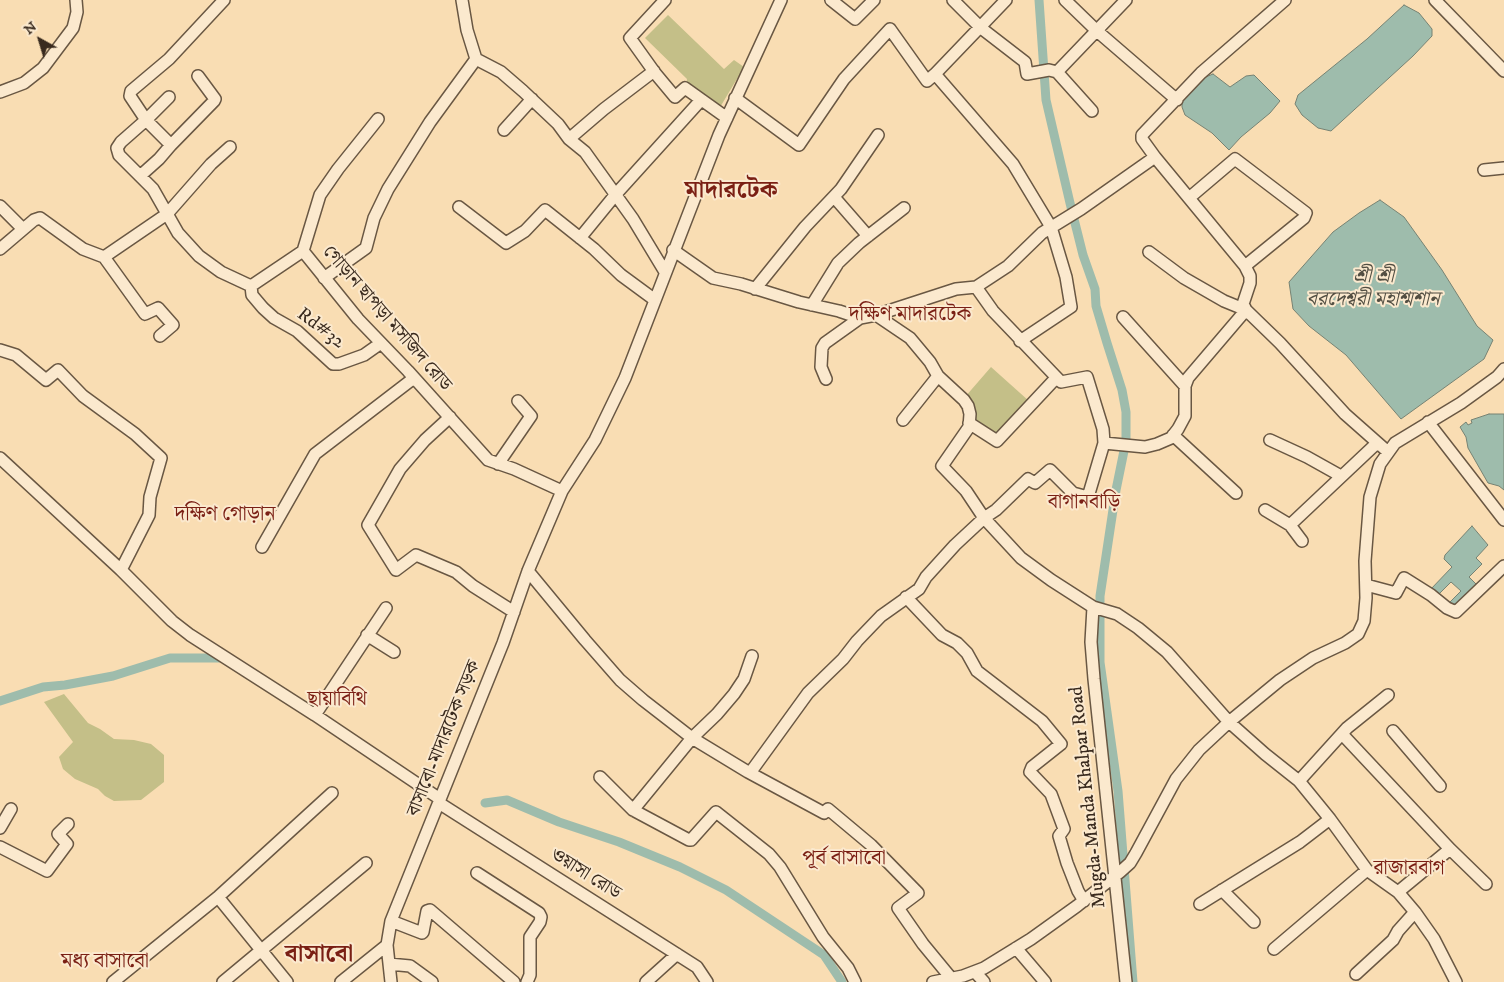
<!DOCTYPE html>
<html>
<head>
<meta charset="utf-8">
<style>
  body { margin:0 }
  #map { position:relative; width:1504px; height:982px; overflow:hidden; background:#f9ddb3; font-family:"IM FELL DW Pica",serif }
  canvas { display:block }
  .north { position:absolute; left:15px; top:15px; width:50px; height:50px; -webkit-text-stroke:4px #fbe9ce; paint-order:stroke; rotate:321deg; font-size:14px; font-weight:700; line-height:20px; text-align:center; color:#392a1e }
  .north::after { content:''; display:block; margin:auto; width:18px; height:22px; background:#392a1e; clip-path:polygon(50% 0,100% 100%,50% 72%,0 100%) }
</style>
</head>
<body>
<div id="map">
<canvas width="1504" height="982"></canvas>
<div class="north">N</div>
</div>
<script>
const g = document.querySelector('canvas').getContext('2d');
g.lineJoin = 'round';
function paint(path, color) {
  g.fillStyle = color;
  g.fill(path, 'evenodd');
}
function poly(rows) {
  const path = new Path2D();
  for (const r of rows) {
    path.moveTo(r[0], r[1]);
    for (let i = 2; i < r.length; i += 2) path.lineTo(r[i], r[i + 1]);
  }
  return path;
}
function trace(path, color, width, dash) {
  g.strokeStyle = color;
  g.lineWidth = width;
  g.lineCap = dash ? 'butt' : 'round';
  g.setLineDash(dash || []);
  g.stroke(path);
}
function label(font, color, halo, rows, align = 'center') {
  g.font = font + ' "IM FELL DW Pica","Noto Serif Bengali",serif';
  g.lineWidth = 4;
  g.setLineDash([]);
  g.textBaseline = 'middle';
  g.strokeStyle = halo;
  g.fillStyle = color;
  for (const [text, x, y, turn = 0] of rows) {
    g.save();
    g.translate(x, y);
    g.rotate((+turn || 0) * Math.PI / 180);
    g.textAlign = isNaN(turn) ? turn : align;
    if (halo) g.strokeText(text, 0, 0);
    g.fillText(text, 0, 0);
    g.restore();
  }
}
const green = poly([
  [668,15,724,69,734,60,744,67,719,109,686,85,687,79,645,38],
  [991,367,1029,401,997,437,974,420,965,397],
  [64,694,88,723,100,729,114,739,134,740,151,744,164,755,164,782,141,800,114,801,105,796,98,789,75,779,63,769,59,757,73,742,44,702]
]);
const water = poly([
  [1404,5,1419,13,1432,29,1432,36,1413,56,1331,131,1318,128,1302,115,1295,104,1298,95,1367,39,1404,5],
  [1213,74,1230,87,1246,76,1254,75,1280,101,1270,113,1241,137,1229,150,1212,133,1185,115,1182,107,1182,102,1201,79,1213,74],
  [1380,200,1404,217,1442,270,1477,326,1493,340,1484,359,1401,419,1346,355,1309,326,1293,309,1289,282,1333,232,1359,213,1380,200],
  [1489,414,1504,414,1504,490,1499,486,1488,483,1468,448,1466,437,1460,427,1466,422,1468,425,1472,423,1471,420,1489,414],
  [1472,526,1488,545,1476,558,1482,564,1469,577,1478,586,1457,606,1449,603,1461,591,1451,582,1438,595,1430,590,1452,567,1444,559,1445,555,1472,526]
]);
const canal = poly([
  [1039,0,1046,100,1070,203,1083,255,1095,289,1096,306,1107,343,1122,390,1126,412,1126,441,1116,490,1100,596,1100,662,1118,791,1133,982],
  [0,701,43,687,65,685,113,676,170,658,226,658],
  [485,803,507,800,559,822,619,842,680,867,726,890,824,955,842,982]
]);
const minor = poly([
  [224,0,169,59,131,91,130,96,146,120,171,145,159,159,140,176,153,189,178,233,199,256,221,272,251,286,303,251,358,319,408,371,488,460,514,469,562,491],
  [462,0,467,30,476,59,501,72,523,91,558,124,569,139,585,152,633,219,665,272],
  [665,0,630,38,655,73,675,97,685,88,727,118],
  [831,0,855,19,874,0],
  [953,0,981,28,1025,62,1027,74,1049,70,1057,72,1126,0],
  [1065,0,1097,31,1177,100],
  [1435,0,1504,71],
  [1057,72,1092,111],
  [935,74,1006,0],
  [0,92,24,83,43,68,73,28,77,12,76,0],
  [735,98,799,145,844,79,890,29,927,81,935,74,1013,164,1051,227,1066,277,1071,307,1020,341],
  [504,130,532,99],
  [569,139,604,109,654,71],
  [171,145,214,101,215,99,198,76],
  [1155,157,1245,266,1250,276,1250,283,1243,304,1246,310,1280,343,1345,414,1388,452],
  [1484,170,1504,168],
  [140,176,119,155,117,148,121,142,146,120,169,97],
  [834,197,868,236],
  [1189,198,1235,159,1306,213,1304,218,1245,266],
  [0,206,23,229],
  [459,207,506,243,525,231,545,210,594,249,621,275,655,300],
  [580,238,616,194,701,100],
  [0,249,34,220,40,218,83,249,104,257,145,314,158,308,173,325,160,336],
  [673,250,713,278,741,284,799,302,839,311,860,318,876,315,956,289,976,287,1008,266,1042,233,1081,209,1155,157,1142,139,1142,135,1201,73,1285,0],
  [303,251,320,195,338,169,378,119],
  [104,257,167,214,211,164,230,147],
  [324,278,366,248,374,218,388,189,430,122,476,59],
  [251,286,252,295,263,308,274,318,297,331,333,364,339,364,364,355,381,343],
  [976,287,993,311,1061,382,1087,377,1103,429,1104,443],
  [755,289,805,227,841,189,878,135],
  [812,305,838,263,859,243,904,208],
  [876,315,910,338,930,362,938,376,964,400,968,406,970,414,969,427,942,466,966,491,984,518,1021,558,1051,580,1093,607,1117,614,1138,628,1167,652,1229,722,1265,754,1299,781,1330,819,1367,870,1398,892,1415,912,1434,939,1456,982],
  [1123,317,1185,386],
  [0,350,16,355,46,380,58,370,83,396,135,434,161,458,150,497,149,515,121,570],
  [826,379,821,367,822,348,825,343,860,318],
  [450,417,425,440,400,469,368,525,396,570,416,555,456,572,473,586,514,612],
  [903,420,938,376],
  [1428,422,1504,520],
  [969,423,997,441,1056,378],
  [1173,435,1236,493],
  [1270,440,1307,457,1341,476],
  [0,458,121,570,172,621,190,635,315,715,440,799],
  [498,464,531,416,518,401],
  [1265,510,1290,525],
  [1302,541,1290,525,1377,443],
  [262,547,315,454,414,378],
  [528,571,585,640,620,680,643,700,692,738,748,772,824,813,828,809,871,845,918,893,898,908,923,944,951,978],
  [1366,585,1396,593,1404,578,1431,595,1447,608,1456,612,1504,566],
  [906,597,942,635,957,643,967,653,977,671,1042,721,1061,744,1032,767,1030,772,1051,794,1064,829,1059,836,1067,863,1078,891,1084,901],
  [1093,607,1091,642,1094,679,1126,982],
  [367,635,394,652],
  [315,715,386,608],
  [1393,731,1440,786],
  [1342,734,1450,849],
  [750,773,808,693,843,659,857,641,881,616,919,589,926,577,955,545,984,518,996,510,1028,479,1035,483,1050,470,1073,493,1088,497,1104,443,1145,447,1157,444,1171,438,1178,429,1185,416,1185,386,1188,378,1246,310,1224,301,1184,278,1149,252],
  [600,777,633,810,689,840,691,840,716,812,769,854,780,867,823,937,848,968,855,982],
  [1299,781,1347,728,1388,695],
  [439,803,697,967,707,982],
  [633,810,692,738,717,714,734,694,744,679,752,656],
  [0,828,11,809],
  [0,847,47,871,67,844,58,834,68,824],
  [477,873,539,913,541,917,540,922,530,937,530,975,527,982],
  [1222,890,1254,922],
  [1398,892,1450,849,1486,884],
  [218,897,287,982],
  [1200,904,1300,842,1330,819],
  [391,921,422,933,423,932,427,911,430,910,514,982],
  [387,945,391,982],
  [1016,948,1045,982],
  [1274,949,1367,870],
  [389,964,410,966,432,982],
  [975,972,984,982],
  [1356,974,1393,940,1398,931,1415,912],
  [113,982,218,897,332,793],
  [223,982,366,863],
  [341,982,387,945,391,921,503,643,528,571,562,491,595,440,625,378,719,135,781,0],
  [646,982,677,954],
  [933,982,963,976,984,968,1031,939,1077,906,1120,872,1130,863,1136,853,1176,779,1199,750,1229,722,1280,680,1313,658,1345,643,1358,634,1364,621,1366,598,1365,561,1370,497,1380,464,1395,443,1461,403,1497,377,1504,369]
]);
const streetNames = [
  ["গোড়ান ছাপড়া মসজিদ রোড",386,319,49],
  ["Rd#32",320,329,37],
  ["বাসাবো-মাদারটেক সড়ক",445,739,-68],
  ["Mugda-Manda Khalpar Road",1089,797,-96],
  ["ওয়াসা রোড",585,875,32]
];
const waterNames = [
  ["শ্রী শ্রী",1373,278],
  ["বরদেশ্বরী মহাশ্মশান",1373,301]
];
const neighbourhoodNames = [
  ["বাগানবাড়ি",1084,504],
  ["ছায়াবিথি",337,701],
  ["রাজারবাগ",1409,870]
];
const quarterNames = [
  ["দক্ষিণ মাদারটেক",910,316],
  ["দক্ষিণ গোড়ান",225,516],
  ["পূর্ব বাসাবো",844,860],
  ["মধ্য বাসাবো",105,963]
];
const districtNames = [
  ["মাদারটেক",731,192],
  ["বাসাবো",319,956]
];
paint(green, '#c4bf88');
paint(water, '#9ebcac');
trace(water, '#768273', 1);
trace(canal, '#9ebcac', 9);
trace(minor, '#695743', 14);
trace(minor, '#fbe9ce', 11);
label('19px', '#392a1e', '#fbe9ce', streetNames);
label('italic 20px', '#524e42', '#fbe9ce', waterNames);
label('20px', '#7a1f14', '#fbe9ce', neighbourhoodNames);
label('21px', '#7a1f14', '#fbe9ce', quarterNames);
label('bold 24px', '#7a1f14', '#fbe9ce', districtNames);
</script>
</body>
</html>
